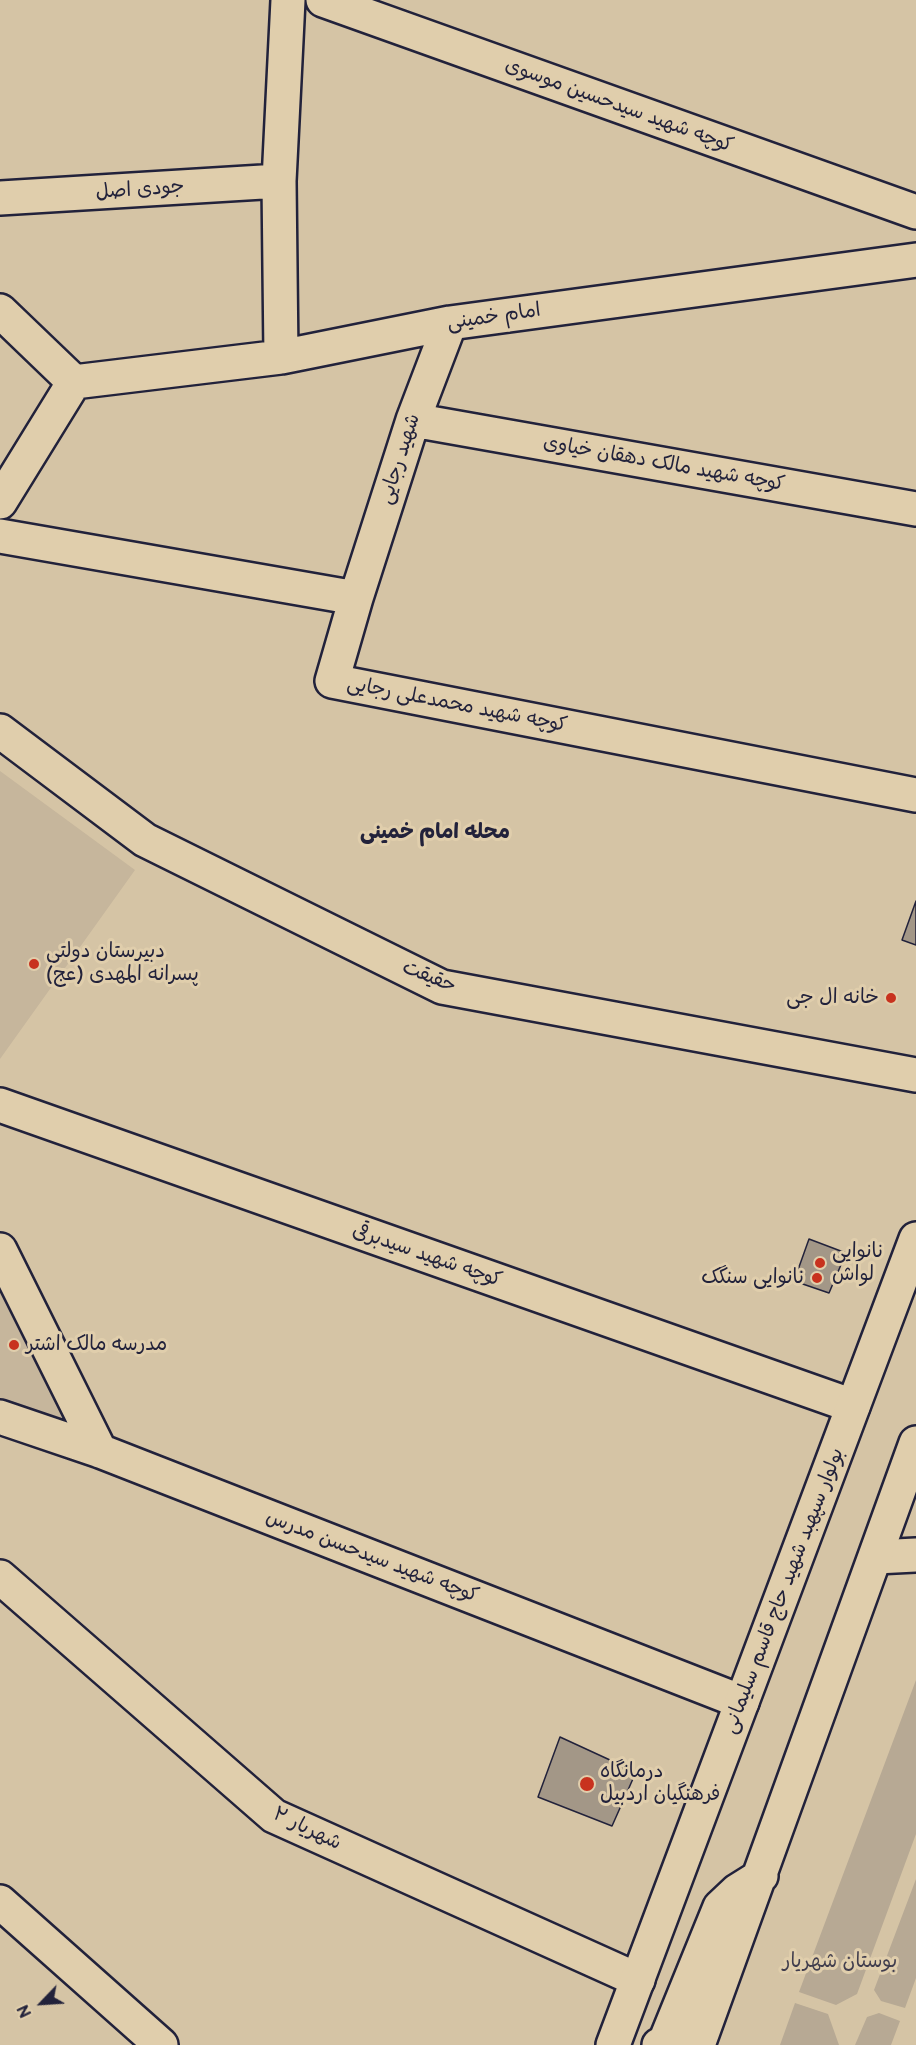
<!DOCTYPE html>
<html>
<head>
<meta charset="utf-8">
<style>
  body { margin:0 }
  #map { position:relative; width:916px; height:2045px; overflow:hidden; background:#d5c4a5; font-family:"Balsamiq Sans",sans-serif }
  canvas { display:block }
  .north { position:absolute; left:12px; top:1973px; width:60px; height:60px; -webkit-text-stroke:4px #e0ceac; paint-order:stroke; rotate:245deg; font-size:16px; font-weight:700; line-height:24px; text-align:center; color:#22223b }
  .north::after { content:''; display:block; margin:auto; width:21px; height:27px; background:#22223b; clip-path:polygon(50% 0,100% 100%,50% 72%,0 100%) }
</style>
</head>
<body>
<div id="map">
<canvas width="916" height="2045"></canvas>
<div class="north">N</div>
</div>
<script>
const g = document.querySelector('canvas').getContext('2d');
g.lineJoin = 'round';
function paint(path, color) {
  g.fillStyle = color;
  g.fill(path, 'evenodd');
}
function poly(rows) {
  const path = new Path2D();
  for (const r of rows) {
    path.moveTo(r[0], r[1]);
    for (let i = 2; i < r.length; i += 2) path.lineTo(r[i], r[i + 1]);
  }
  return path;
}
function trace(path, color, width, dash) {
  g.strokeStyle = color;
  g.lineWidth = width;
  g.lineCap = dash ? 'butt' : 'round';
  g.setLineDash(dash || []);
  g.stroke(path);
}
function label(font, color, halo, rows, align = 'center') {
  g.font = font + ' "Balsamiq Sans","Playpen Sans Arabic",sans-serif';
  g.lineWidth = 6;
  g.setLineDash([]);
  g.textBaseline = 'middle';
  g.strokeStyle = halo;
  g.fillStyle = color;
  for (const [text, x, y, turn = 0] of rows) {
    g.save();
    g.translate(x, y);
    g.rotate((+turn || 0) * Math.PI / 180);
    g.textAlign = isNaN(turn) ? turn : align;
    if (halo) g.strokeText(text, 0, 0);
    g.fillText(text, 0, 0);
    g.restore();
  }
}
const built = poly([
  [0,771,135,870,0,1059],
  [0,1289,68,1422,0,1402]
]);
const green = poly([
  [916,1680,916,1834,857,1994,836,2005,799,1992],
  [916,1879,916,1978,905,2008,881,2001,874,1990],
  [795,2003,828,2014,839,2045,780,2045],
  [879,2013,900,2021,891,2045,855,2045,867,2017]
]);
const building = poly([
  [916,901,916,945,902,940,916,901],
  [809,1239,846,1253,829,1293,794,1281,809,1239],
  [560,1737,636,1772,612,1826,538,1797,560,1737]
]);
const minor = poly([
  [323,0,916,212],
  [0,198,279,181],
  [0,311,74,382],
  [281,357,279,181,288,0],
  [74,382,281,357,450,323,916,260],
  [413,420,916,509],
  [0,502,74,382],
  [0,536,356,598,332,681,916,795],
  [356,598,413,420,450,323],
  [0,731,145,840,442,987,916,1075],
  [0,1105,853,1406],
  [0,1250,100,1451],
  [0,1417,100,1451,742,1702],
  [0,1577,274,1816,638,1980],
  [0,1902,161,2045]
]);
const tertiary = poly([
  [876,1557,916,1555]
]);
const primary = poly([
  [613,2045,916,1239],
  [659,2045,665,2042,720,1907,737,1891,761,1876],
  [698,2045,916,1443]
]);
const markers = [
  [34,964,6,"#c8321e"],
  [891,998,6,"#c8321e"],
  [820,1263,6,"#c8321e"],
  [817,1278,6,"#c8321e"],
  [14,1345,6,"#c8321e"],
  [587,1784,8,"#c8321e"]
];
const streetNames = [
  ["کوچه شهید سیدحسین موسوی",619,106,20],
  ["جودی اصل",140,190,-4],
  ["امام خمینی",494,317,-8],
  ["شهید رجایی",400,459,-72],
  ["کوچه شهید مالک دهقان‌ خیاوی",664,464,10],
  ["کوچه شهید محمدعلی رجایی",457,705,11],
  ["حقیقت",429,977,22],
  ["کوچه شهید سیدبرقی",427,1256,19],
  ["کوچه شهید سیدحسن مدرس",372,1557,21],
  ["بولوار سپهبد شهید حاج قاسم سلیمانی",784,1591,-69],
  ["شهریار ۲",307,1829,26]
];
const poiNames = [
  ["دبیرستان دولتی",46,952],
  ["پسرانه المهدی (عج)",46,975],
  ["خانه ال جی",879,998,"right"],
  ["نانوایی",832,1252],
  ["لواش",832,1275],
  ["نانوایی سنگک",805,1278,"right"],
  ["مدرسه مالک اشتر",26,1345],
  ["درمانگاه",600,1772],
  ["فرهنگیان اردبیل",600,1795]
];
const parkNames = [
  ["بوستان شهریار",840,1962]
];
const neighbourhoodNames = [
  ["محله امام خمینی",435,833]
];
paint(built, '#c6b69c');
paint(green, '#b7a994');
paint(building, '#a39787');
trace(building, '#22223b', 1.5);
trace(minor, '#22223b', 38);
trace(tertiary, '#22223b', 38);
trace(primary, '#22223b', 38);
trace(minor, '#e0ceac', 33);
trace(tertiary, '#e0ceac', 33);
trace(primary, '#e0ceac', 33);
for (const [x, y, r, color] of markers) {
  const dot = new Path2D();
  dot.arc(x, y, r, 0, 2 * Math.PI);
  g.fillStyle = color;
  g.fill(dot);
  trace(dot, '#e0ceac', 2);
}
label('20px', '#22223b', '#e0ceac', streetNames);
label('20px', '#22223b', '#e0ceac', poiNames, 'left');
label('20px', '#403d4d', '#e0ceac', parkNames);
label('bold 21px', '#22223b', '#e0ceac', neighbourhoodNames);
</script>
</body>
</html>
